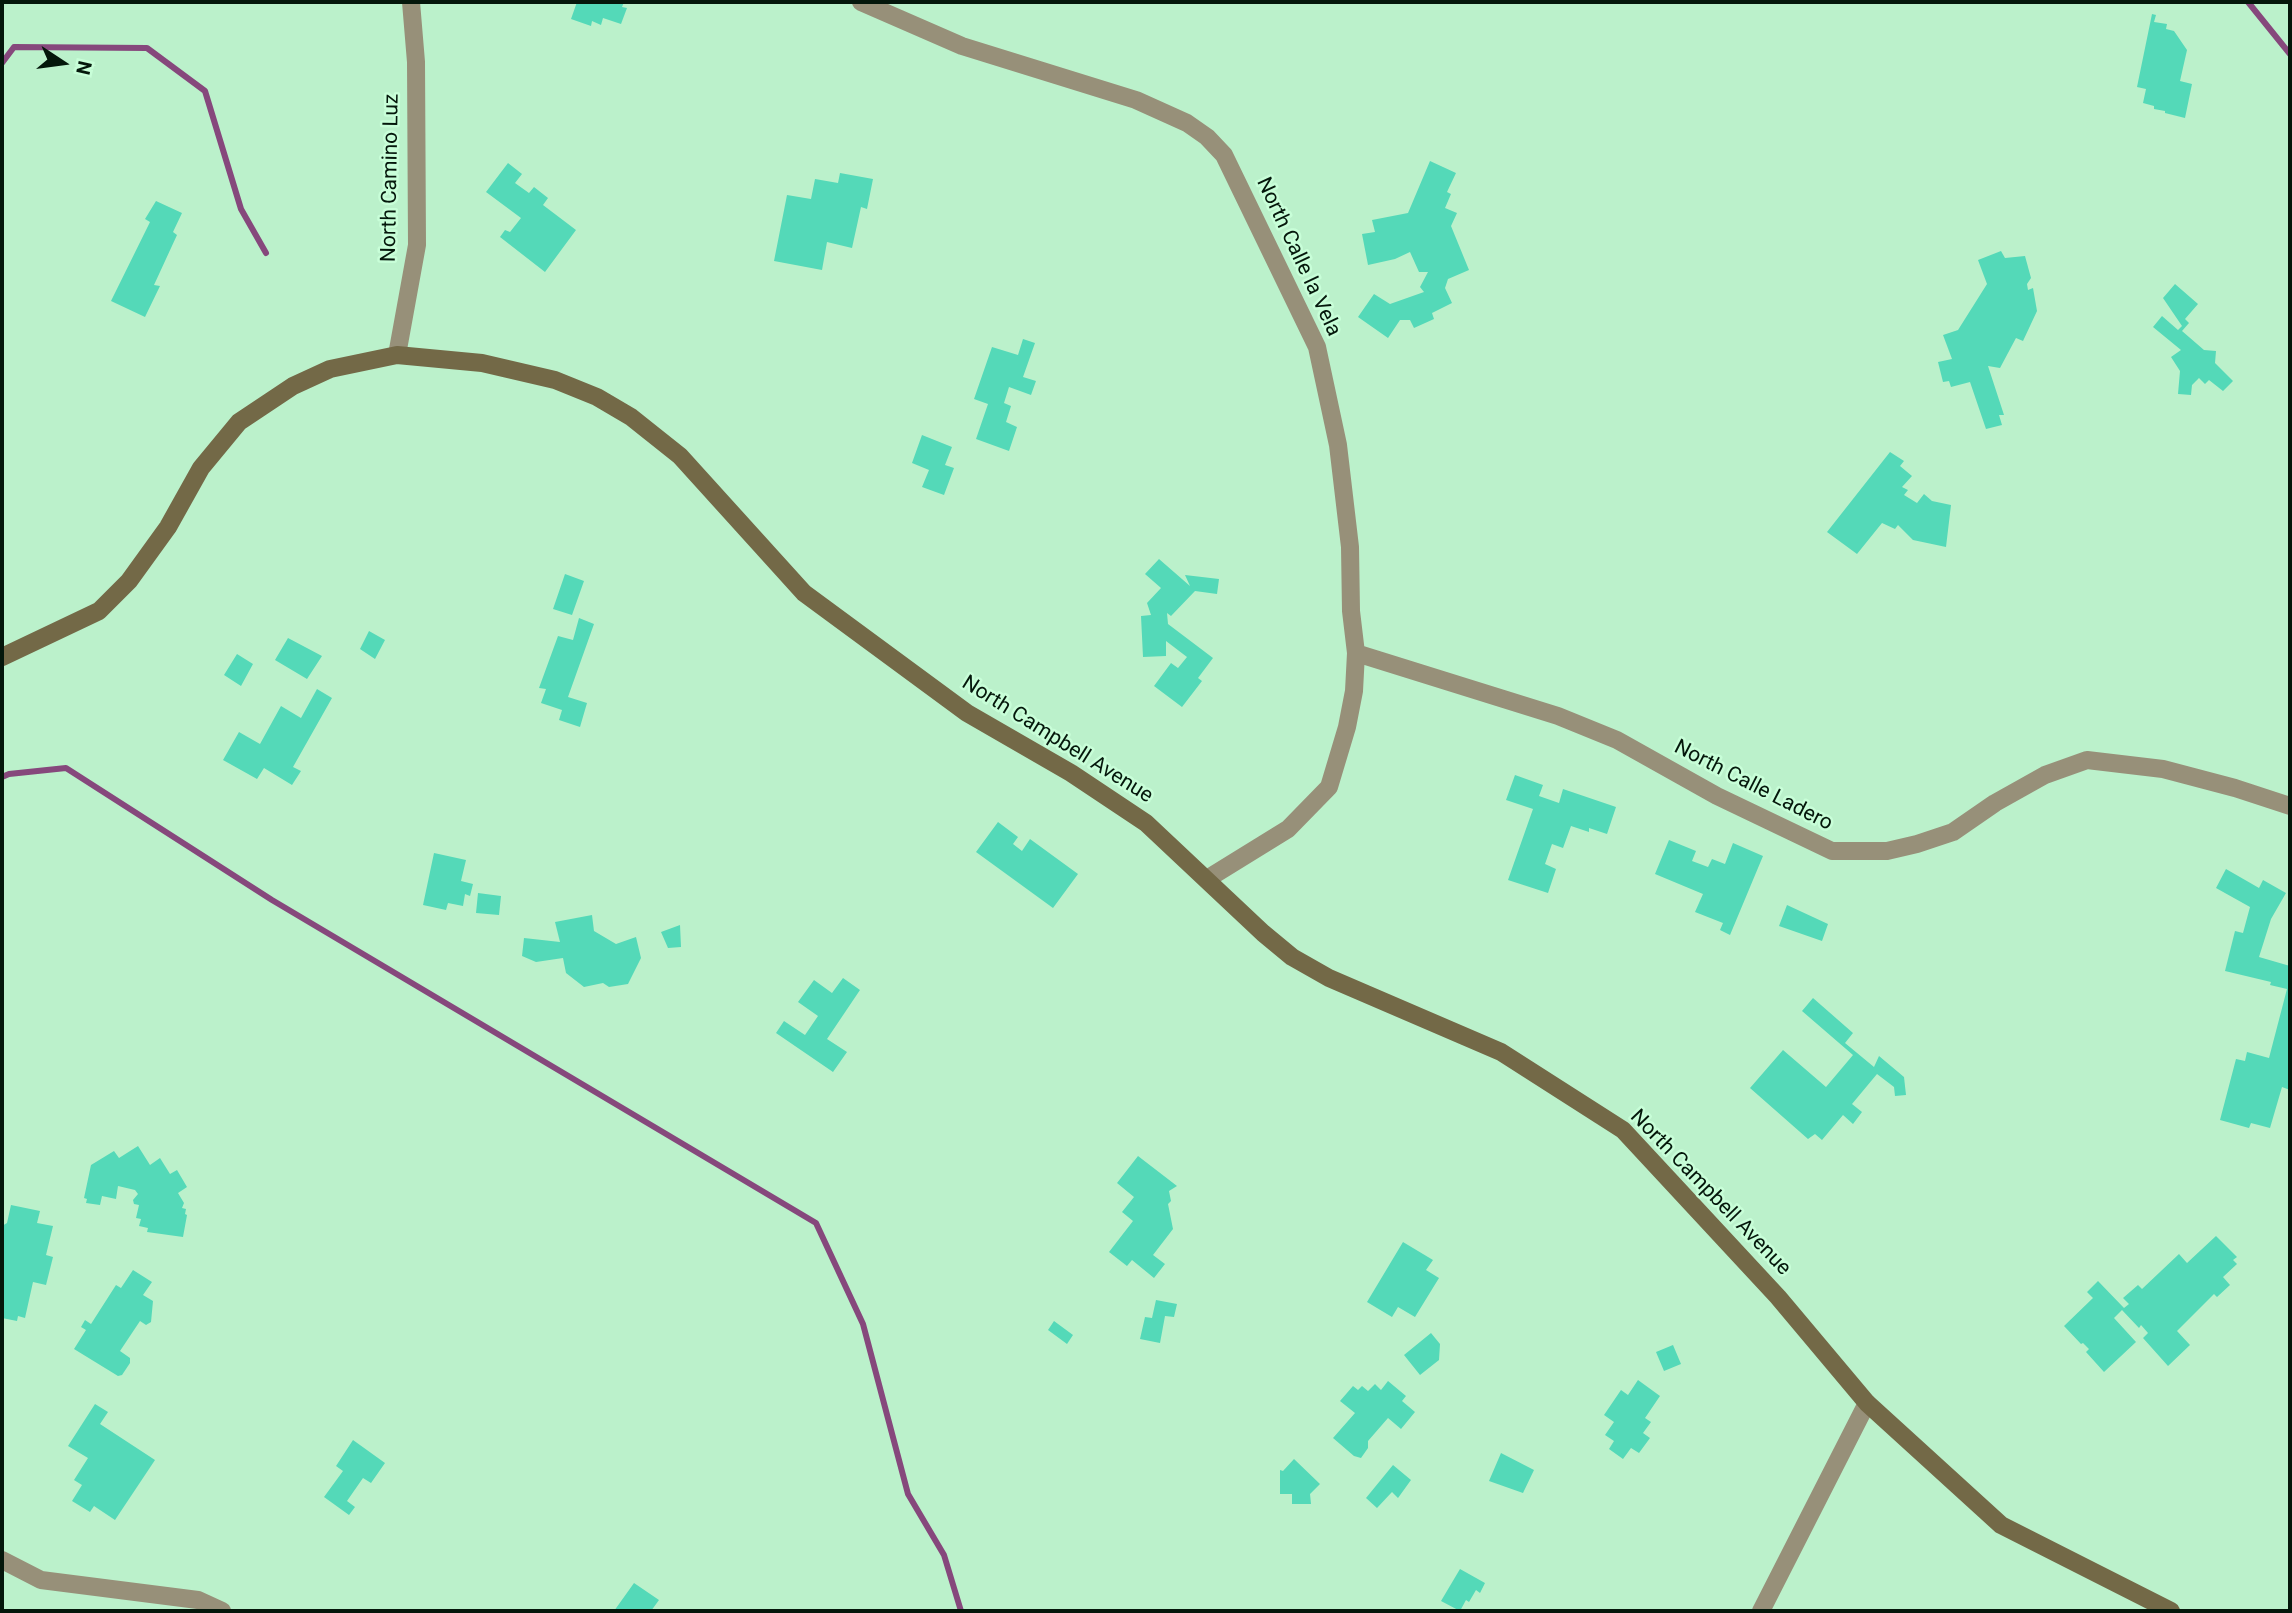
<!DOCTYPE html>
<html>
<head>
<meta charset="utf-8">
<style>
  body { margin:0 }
  #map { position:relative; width:2292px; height:1613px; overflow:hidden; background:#bbf1cb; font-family:Roboto,sans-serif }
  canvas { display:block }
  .frame { position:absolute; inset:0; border:4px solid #04170b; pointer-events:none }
  .north { position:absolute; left:28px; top:28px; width:70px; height:70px; -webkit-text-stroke:5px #c8fed8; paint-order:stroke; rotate:103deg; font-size:19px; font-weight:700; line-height:28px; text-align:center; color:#04170b }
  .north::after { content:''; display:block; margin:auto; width:24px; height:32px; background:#04170b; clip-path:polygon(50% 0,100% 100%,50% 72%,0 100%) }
</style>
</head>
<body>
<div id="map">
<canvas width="2292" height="1613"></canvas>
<div class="frame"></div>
<div class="north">N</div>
</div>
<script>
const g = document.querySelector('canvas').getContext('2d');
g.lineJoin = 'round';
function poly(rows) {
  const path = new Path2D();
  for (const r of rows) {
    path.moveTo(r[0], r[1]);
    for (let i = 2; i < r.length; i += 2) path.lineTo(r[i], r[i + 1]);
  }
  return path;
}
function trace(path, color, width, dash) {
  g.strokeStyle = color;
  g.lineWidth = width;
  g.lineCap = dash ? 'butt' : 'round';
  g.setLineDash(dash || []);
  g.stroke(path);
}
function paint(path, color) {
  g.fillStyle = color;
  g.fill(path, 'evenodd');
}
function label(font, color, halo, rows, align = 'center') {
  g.font = font + ' Roboto,sans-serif';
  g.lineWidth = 5;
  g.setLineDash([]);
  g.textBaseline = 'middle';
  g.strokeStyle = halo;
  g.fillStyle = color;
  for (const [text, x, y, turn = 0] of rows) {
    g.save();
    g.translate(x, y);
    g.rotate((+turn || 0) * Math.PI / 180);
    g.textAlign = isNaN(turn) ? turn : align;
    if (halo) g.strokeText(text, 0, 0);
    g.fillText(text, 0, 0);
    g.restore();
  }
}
const stream = poly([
  [2248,2,2290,54],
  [2,63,14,47,147,48,205,91,241,209,266,253],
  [2,777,9,774,66,768,272,900,816,1223,863,1324,908,1494,944,1555,961,1611]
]);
const building = poly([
  [577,2,624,2,622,7,627,8,621,24,603,18,601,25,592,21,591,26,571,19],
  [2152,14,2156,15,2154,22,2167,24,2166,29,2174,31,2187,50,2180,81,2192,84,2185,118,2165,113,2165,111,2154,109,2154,106,2143,103,2146,89,2137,87],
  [1430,161,1456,173,1447,192,1451,194,1445,208,1457,213,1451,226,1469,270,1448,279,1445,288,1452,303,1432,313,1434,319,1414,328,1410,320,1400,320,1388,338,1358,317,1374,294,1390,304,1424,292,1420,287,1428,272,1419,272,1410,252,1395,259,1368,265,1362,234,1375,232,1372,220,1408,213],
  [508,163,522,174,515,183,529,193,534,187,548,198,543,205,576,230,545,272,500,237,505,230,510,232,521,218,486,192],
  [840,173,873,179,867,209,861,207,852,248,827,242,822,270,774,261,787,195,811,199,815,179,838,183],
  [156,201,182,213,173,232,177,235,154,285,160,286,145,317,111,301,150,222,145,219],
  [2001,251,2005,258,2025,256,2031,278,2027,284,2028,290,2033,288,2037,311,2023,341,2016,338,2000,368,1988,366,2004,415,1999,415,2002,425,1986,429,1970,382,1951,387,1949,381,1943,382,1938,362,1952,359,1943,335,1958,330,1987,284,1978,260],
  [2175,284,2198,304,2185,319,2189,323,2182,331,2204,350,2216,351,2215,363,2233,381,2223,391,2209,380,2205,384,2199,378,2192,385,2191,395,2178,394,2180,371,2171,357,2181,350,2153,327,2162,316,2178,330,2182,326,2163,298],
  [1023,339,1035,343,1023,377,1036,381,1031,395,1009,387,1004,403,1011,406,1006,422,1017,427,1009,451,976,439,988,404,974,399,992,347,1018,355],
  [922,435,952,447,945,465,954,468,944,495,922,487,929,470,912,463],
  [1890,452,1904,461,1900,466,1912,476,1902,487,1908,490,1904,495,1917,503,1924,494,1932,501,1951,505,1946,547,1913,540,1898,525,1895,529,1882,523,1857,554,1827,532],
  [1159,559,1190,586,1185,575,1219,579,1217,594,1195,591,1171,616,1167,613,1168,624,1213,658,1198,678,1202,681,1182,707,1154,686,1171,663,1178,668,1187,657,1166,641,1166,656,1143,657,1141,616,1151,615,1147,603,1161,588,1145,574],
  [565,574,584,581,572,615,553,609],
  [579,618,594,624,568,697,587,703,580,727,559,720,562,710,541,703,546,689,539,688,558,636,573,640],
  [369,631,385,640,375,659,360,649],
  [288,638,322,656,307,679,275,660],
  [237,654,253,664,241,686,224,675],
  [317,689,332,698,293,767,301,771,292,785,264,768,257,779,223,760,239,732,260,744,281,706,301,718],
  [1515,775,1543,785,1539,796,1559,803,1563,789,1616,807,1607,834,1589,828,1589,832,1571,826,1563,848,1552,844,1545,864,1556,869,1548,893,1508,880,1533,809,1506,800],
  [998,822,1018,837,1013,844,1022,851,1030,839,1078,874,1053,908,976,852],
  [1669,840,1696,851,1692,861,1708,867,1712,859,1725,864,1733,843,1763,856,1730,935,1720,930,1723,923,1695,912,1703,894,1655,874],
  [434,853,466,860,461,881,473,884,470,896,465,894,463,906,448,903,446,910,423,905],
  [2226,869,2259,888,2263,880,2286,893,2271,919,2259,957,2290,966,2290,1090,2282,1087,2270,1128,2251,1123,2249,1128,2220,1120,2236,1059,2245,1061,2247,1052,2269,1058,2287,989,2270,985,2271,982,2225,971,2235,931,2243,933,2250,907,2216,888],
  [478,893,501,896,499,915,476,913],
  [1787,905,1828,924,1822,941,1779,926],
  [592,915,594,931,616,944,636,937,641,958,628,984,609,987,603,983,584,987,566,973,563,958,536,962,522,956,524,938,560,942,555,922],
  [680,925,681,947,668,948,661,932],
  [843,978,860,990,827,1039,847,1052,833,1072,776,1033,784,1021,805,1035,818,1016,798,1002,814,980,832,993],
  [1813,998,1853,1033,1845,1043,1874,1067,1879,1056,1904,1077,1906,1095,1895,1096,1894,1087,1877,1074,1852,1104,1862,1112,1853,1124,1843,1115,1822,1140,1815,1134,1808,1139,1750,1088,1783,1050,1826,1087,1853,1055,1802,1011],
  [138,1146,150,1165,160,1158,170,1174,177,1170,187,1187,178,1193,184,1203,182,1208,186,1209,185,1214,187,1215,183,1237,147,1232,148,1228,139,1226,141,1219,136,1218,139,1205,134,1204,133,1200,138,1194,135,1190,118,1186,116,1199,102,1196,100,1205,86,1203,87,1199,84,1198,91,1165,114,1151,119,1158],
  [1138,1156,1177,1186,1169,1191,1171,1201,1168,1204,1173,1229,1153,1255,1165,1264,1154,1278,1132,1260,1127,1266,1109,1252,1133,1221,1122,1212,1134,1197,1117,1183],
  [11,1205,40,1211,37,1223,53,1226,46,1255,53,1257,46,1285,33,1282,25,1318,18,1316,17,1321,2,1318,2,1226,7,1223],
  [2216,1236,2237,1257,2233,1260,2237,1264,2223,1277,2230,1285,2217,1297,2214,1294,2177,1331,2190,1345,2168,1366,2143,1338,2148,1333,2141,1325,2139,1328,2122,1310,2114,1318,2136,1342,2104,1372,2086,1352,2089,1349,2083,1343,2081,1344,2064,1326,2093,1298,2087,1292,2098,1281,2124,1308,2129,1304,2123,1298,2138,1285,2142,1289,2179,1254,2187,1263],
  [1403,1242,1433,1260,1426,1270,1439,1278,1415,1317,1398,1307,1392,1317,1367,1302],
  [133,1270,152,1282,143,1295,153,1301,151,1322,146,1325,140,1321,120,1351,130,1358,130,1363,122,1375,118,1376,74,1349,86,1330,81,1327,85,1320,91,1324,116,1285,121,1288],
  [1156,1300,1177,1304,1174,1317,1165,1316,1160,1343,1140,1339,1145,1317,1152,1318],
  [1054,1321,1073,1335,1067,1344,1048,1330],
  [1431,1333,1440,1344,1439,1360,1420,1375,1404,1355],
  [1673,1345,1681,1364,1664,1371,1656,1352],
  [1638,1380,1660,1396,1645,1418,1651,1422,1643,1433,1650,1438,1639,1453,1631,1448,1623,1459,1609,1449,1614,1441,1605,1435,1614,1422,1604,1415,1621,1390,1628,1395],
  [1388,1381,1406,1396,1402,1401,1415,1412,1401,1429,1388,1418,1368,1441,1368,1448,1361,1458,1354,1456,1333,1438,1355,1413,1340,1401,1353,1386,1358,1390,1362,1386,1368,1391,1375,1384,1381,1390],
  [95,1404,108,1412,100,1424,155,1460,115,1520,94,1506,90,1512,72,1501,82,1485,74,1480,88,1458,68,1446],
  [353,1440,385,1463,371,1483,363,1478,347,1501,355,1507,349,1515,324,1497,343,1471,336,1466],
  [1501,1453,1534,1470,1523,1493,1489,1481],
  [1294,1459,1320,1484,1310,1494,1311,1504,1292,1504,1292,1494,1280,1494,1280,1470,1283,1471],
  [1393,1465,1411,1480,1398,1498,1392,1492,1377,1508,1366,1498],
  [1460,1569,1485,1583,1480,1593,1476,1590,1469,1602,1466,1600,1460,1611,1441,1601],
  [634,1583,659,1600,651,1611,614,1611]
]);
const minor = poly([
  [861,2,962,46,1136,100,1187,123,1207,137,1224,155,1317,347,1338,445,1350,547,1351,611,1356,653,1354,691,1347,727,1329,787,1288,829,1207,879],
  [397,355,417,245,416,62,411,2],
  [1356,653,1558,716,1617,740,1717,796,1832,851,1887,851,1917,844,1953,832,1995,803,2045,775,2087,760,2163,769,2235,788,2290,806],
  [2,1560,41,1580,198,1600,222,1611],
  [1761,1611,1867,1403]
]);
const secondary = poly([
  [2,657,99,611,129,581,168,527,201,468,239,422,293,386,330,369,397,355,482,363,555,380,597,397,631,417,680,456,804,593,967,713,1071,773,1146,823,1263,933,1292,957,1329,978,1501,1052,1623,1130,1778,1297,1867,1403,2001,1525,2171,1611]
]);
const streetNames = [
  ["North Camino Luz",391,178,-89],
  ["North Calle la Vela",1298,257,65],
  ["North Campbell Avenue",1057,740,32],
  ["North Calle Ladero",1753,786,27],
  ["North Campbell Avenue",1710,1193,46]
];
trace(stream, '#86487c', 6);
paint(building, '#54d9b8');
trace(minor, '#979079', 18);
trace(secondary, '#736947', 18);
label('21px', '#04170b', '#c8fed8', streetNames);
</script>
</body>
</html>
